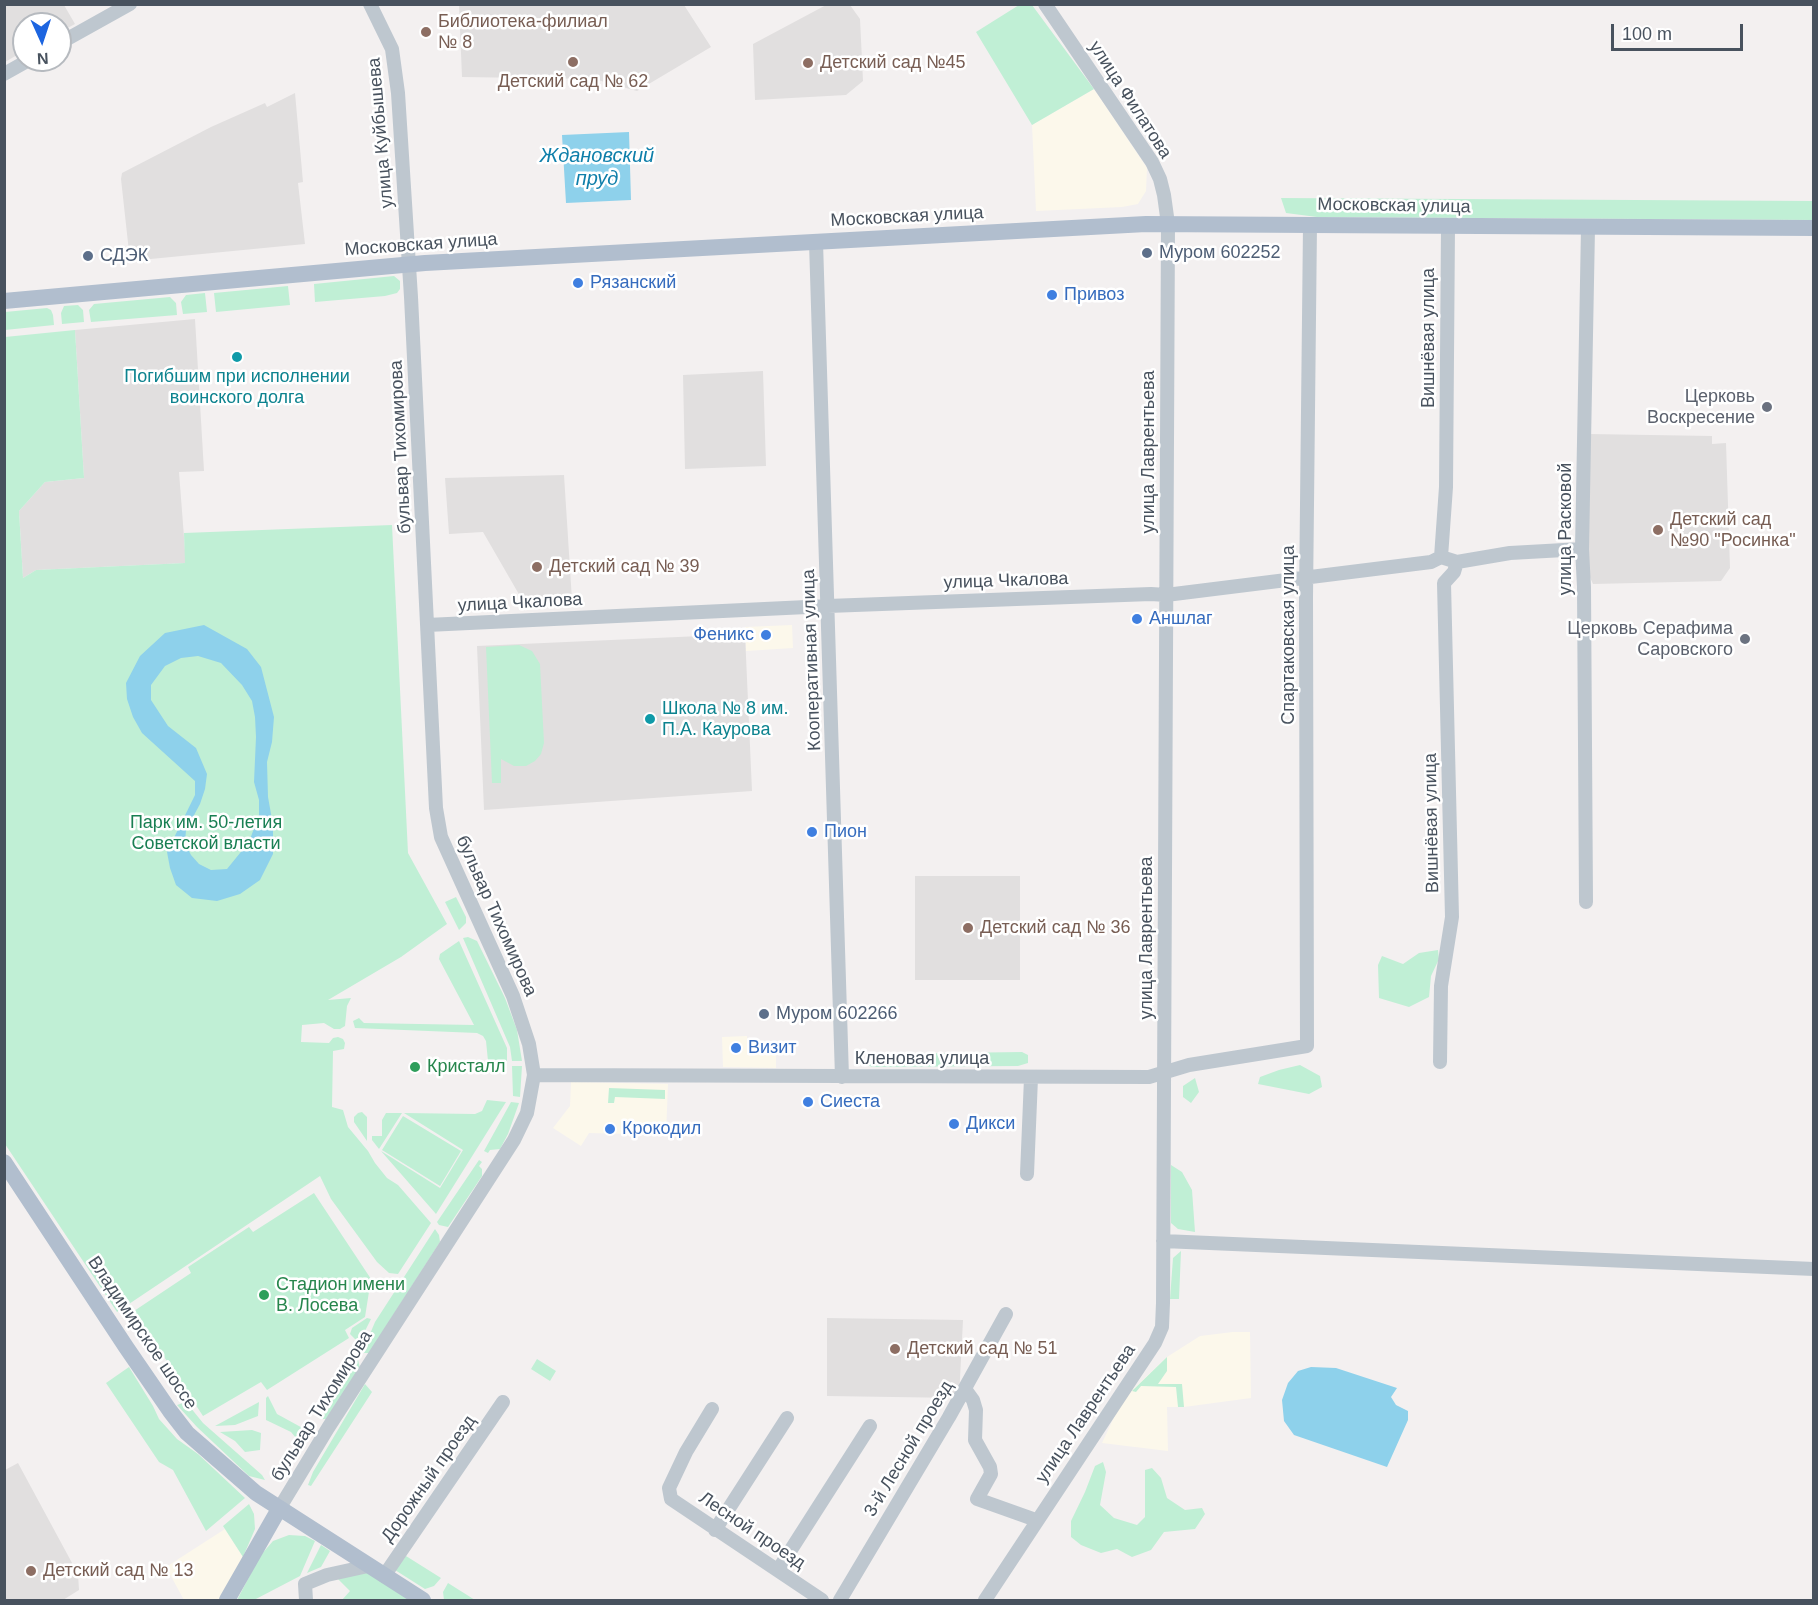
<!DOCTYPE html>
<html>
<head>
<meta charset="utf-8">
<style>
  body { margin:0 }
  #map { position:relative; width:1818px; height:1605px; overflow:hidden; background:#f3f0f0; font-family:Arial,sans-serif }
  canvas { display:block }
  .frame { position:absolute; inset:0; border:6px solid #48525e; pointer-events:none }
  .north { position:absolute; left:12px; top:12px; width:60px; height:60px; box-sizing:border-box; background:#fff; border:2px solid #b6babf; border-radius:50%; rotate:177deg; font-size:16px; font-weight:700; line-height:24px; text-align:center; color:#48525e }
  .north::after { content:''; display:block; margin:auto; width:21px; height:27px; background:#1d65e0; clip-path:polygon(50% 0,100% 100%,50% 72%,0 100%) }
  .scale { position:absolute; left:1611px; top:24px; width:132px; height:27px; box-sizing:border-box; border:3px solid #48525e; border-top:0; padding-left:8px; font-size:18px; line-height:21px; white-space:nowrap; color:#48525e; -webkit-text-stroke:4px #fff; paint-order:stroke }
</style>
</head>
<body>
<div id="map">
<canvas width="1818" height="1605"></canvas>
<div class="frame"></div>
<div class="north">N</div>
<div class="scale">100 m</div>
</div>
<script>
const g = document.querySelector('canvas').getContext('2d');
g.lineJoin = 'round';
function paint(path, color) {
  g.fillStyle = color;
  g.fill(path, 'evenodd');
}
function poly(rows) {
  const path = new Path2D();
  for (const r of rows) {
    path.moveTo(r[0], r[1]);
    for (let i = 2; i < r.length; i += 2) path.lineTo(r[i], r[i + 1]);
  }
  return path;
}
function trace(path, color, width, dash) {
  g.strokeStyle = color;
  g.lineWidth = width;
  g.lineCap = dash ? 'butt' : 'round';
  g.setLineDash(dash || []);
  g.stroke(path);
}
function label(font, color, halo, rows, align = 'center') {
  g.font = font + ' Arial,sans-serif';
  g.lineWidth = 5;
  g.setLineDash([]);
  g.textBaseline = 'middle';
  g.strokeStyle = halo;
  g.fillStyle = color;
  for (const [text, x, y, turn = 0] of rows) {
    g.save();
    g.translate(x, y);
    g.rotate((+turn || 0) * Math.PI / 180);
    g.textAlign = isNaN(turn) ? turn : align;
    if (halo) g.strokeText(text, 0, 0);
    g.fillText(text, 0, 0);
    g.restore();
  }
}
const commercial = poly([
  [1094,89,1147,168,1146,191,1138,204,1122,207,1036,211,1032,125],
  [792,625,793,648,746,651,745,627],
  [747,1036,748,1045,776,1045,776,1068,723,1067,722,1037],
  [571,1082,668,1084,666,1135,589,1133,581,1146,553,1128,570,1106],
  [1233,1332,1250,1332,1251,1398,1184,1407,1167,1407,1168,1451,1102,1443,1118,1409,1132,1390,1167,1357,1200,1336],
  [225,1529,243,1557,231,1583,218,1600,184,1600,166,1567]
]);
const education = poly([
  [5,4,64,5,75,24,60,32,60,24,24,24,24,51,5,62],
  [828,4,850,5,860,19,863,81,846,95,755,100,753,44],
  [459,5,684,5,711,47,637,91,594,79,462,77],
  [295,93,303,182,298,183,305,244,130,261,121,179,122,173,211,127,265,103,267,107],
  [195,319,204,471,179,472,186,563,36,570,23,578,19,511,45,482,84,478,75,330],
  [763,371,766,466,685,469,683,375],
  [1589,434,1712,436,1712,444,1726,443,1730,568,1721,581,1593,584,1588,573],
  [564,475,572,600,524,603,483,532,449,534,445,478],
  [745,634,752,791,484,810,477,646],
  [915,876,1020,876,1020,980,915,980],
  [827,1318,963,1320,959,1398,827,1396],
  [18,1463,78,1574,79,1590,63,1600,5,1600,5,1470]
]);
const green = poly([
  [1019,5,1032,5,1094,89,1032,125,976,32],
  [1281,198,1813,201,1814,220,1317,217,1286,213],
  [394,276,400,281,400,289,397,293,385,296,315,302,314,284],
  [288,286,290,305,216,312,214,293],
  [205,293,207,312,183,314,181,302,186,295],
  [170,297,176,303,177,315,91,322,89,310,94,304],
  [78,305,83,310,84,322,62,324,61,313,64,306],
  [47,308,51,310,53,315,54,325,5,330,5,312],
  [75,330,84,478,45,482,19,511,23,578,36,570,185,563,184,533,392,525,408,853,447,924,401,957,328,1000,351,998,347,1006,345,1026,340,1029,334,1029,324,1023,302,1025,301,1042,329,1043,333,1038,338,1037,343,1039,345,1043,344,1049,333,1051,332,1107,343,1110,348,1127,368,1151,375,1163,387,1178,398,1185,431,1223,398,1274,389,1273,377,1262,331,1199,320,1176,117,1312,5,1144,5,337],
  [519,645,532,651,540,664,544,743,541,754,535,761,526,766,514,766,501,759,501,783,492,783,486,647],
  [456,897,466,917,466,923,459,930,445,902],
  [468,937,477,941,505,998,517,1030,522,1061,512,1061,510,1047,463,938],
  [459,941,507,1048,507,1061,488,1061,486,1041,483,1036,477,1033,355,1028,353,1021,359,1018,364,1023,474,1025,439,959,440,954],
  [1438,950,1439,959,1431,976,1429,997,1409,1007,1379,998,1378,965,1382,956,1403,964,1419,953],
  [1022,1052,1028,1055,1028,1063,1018,1066,872,1067,866,1064,867,1058,877,1054],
  [1300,1065,1320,1076,1322,1087,1309,1094,1258,1084,1260,1077,1279,1070],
  [512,1066,522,1066,520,1097,513,1096],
  [1195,1078,1199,1092,1191,1103,1183,1097,1183,1086],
  [609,1088,665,1090,665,1099,615,1097,614,1103,608,1103],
  [487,1100,506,1102,436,1214,381,1151,440,1188,463,1150,404,1113,475,1114,482,1111],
  [511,1102,519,1103,508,1134,500,1149,490,1150,488,1153,484,1151],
  [362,1112,367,1117,367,1141,354,1122,354,1117,358,1113],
  [386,1113,402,1113,379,1149,372,1140,372,1136,382,1136,382,1120],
  [403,1116,461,1151,440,1186,382,1150],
  [479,1160,482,1162,479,1166,482,1169,482,1176,448,1227,439,1225,437,1222],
  [1171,1165,1182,1172,1192,1190,1195,1232,1178,1229,1171,1223],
  [314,1193,371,1279,365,1317,345,1330,349,1338,267,1390,261,1382,203,1416,134,1311,191,1273,188,1267,249,1227,253,1232],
  [435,1229,439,1235,440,1242,369,1353,362,1353,375,1322],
  [1181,1251,1179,1299,1170,1299,1173,1258],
  [367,1318,371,1319,359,1343,350,1334,352,1328],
  [1167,1357,1167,1371,1158,1384,1182,1384,1184,1407,1178,1407,1176,1387,1141,1386,1136,1392,1132,1391],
  [537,1359,556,1371,550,1381,531,1369],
  [358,1360,360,1368,326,1419,320,1419],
  [129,1367,153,1406,159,1419,177,1439,198,1454,245,1498,206,1531,173,1470,159,1462,106,1383],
  [365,1384,372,1392,311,1486,308,1485,313,1472],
  [268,1396,277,1414,308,1431,304,1437,296,1438,291,1432,266,1420,266,1398],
  [186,1402,203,1423,262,1475,265,1480,249,1476,197,1427,177,1405],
  [259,1402,258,1416,235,1425,215,1426],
  [252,1430,261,1433,260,1450,245,1452,235,1441,220,1432],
  [1103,1462,1106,1472,1100,1505,1114,1518,1137,1525,1145,1517,1145,1470,1152,1468,1161,1478,1167,1498,1185,1510,1202,1508,1205,1514,1195,1529,1164,1532,1151,1550,1132,1557,1117,1549,1101,1553,1081,1545,1071,1537,1071,1521,1085,1492,1095,1466],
  [249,1504,254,1514,255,1529,243,1557,223,1526],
  [289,1535,305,1536,315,1541,300,1576,254,1600,237,1600,260,1556,273,1541],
  [321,1545,330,1551,321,1567,307,1573],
  [406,1556,441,1578,434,1586,425,1589,395,1570],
  [370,1572,410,1600,342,1600,350,1591,337,1578],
  [448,1583,475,1600,444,1600,443,1592]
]);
const water = poly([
  [629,132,631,200,566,203,562,135],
  [204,625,247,649,261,667,274,717,272,742,267,762,268,797,273,825,273,854,260,880,240,894,217,901,192,898,176,885,170,868,167,852,195,795,195,781,142,733,133,717,127,699,126,683,140,656,165,633],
  [198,656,221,663,242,685,252,701,255,717,256,737,254,782,259,800,259,815,249,842,227,869,211,870,199,864,191,855,185,843,186,830,200,804,205,789,207,774,196,748,168,726,151,700,151,685,165,666,181,658],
  [1311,1367,1336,1368,1397,1388,1391,1397,1396,1405,1408,1411,1408,1420,1387,1467,1294,1435,1284,1421,1282,1400,1288,1383,1298,1371]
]);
const minor = poly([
  [60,43,130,4],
  [4,74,29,60],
  [816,242,842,1077],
  [1441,557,1446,487,1448,226],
  [427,625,828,606,1151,594,1166,595,1431,562,1441,557,1457,562,1510,553,1582,549],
  [1586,902,1584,587,1582,549,1588,228],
  [1440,1062,1441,986,1452,917,1444,583,1454,572,1457,562],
  [534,1075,1149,1077,1189,1065,1307,1046,1306,597,1310,225],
  [1027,1174,1031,1078],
  [1163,1241,1814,1269],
  [965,1389,973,1400,976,1410,975,1440,990,1467,991,1474,977,1499,1036,1520],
  [712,1409,686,1452,669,1488,671,1499,822,1600],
  [279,1509,328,1428,514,1140,527,1113,534,1075,529,1044,513,996,441,837,436,808,411,297,398,93,392,49,370,4],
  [715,1530,787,1418],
  [778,1570,870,1426],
  [384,1576,503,1402],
  [306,1600,305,1584,327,1575,368,1566],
  [840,1600,949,1417,1006,1314],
  [985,1600,1155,1343,1162,1327,1163,1303,1168,224,1164,195,1160,179,1152,162,1045,4]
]);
const major = poly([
  [4,301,425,263,1146,224,1814,228],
  [4,1162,126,1347,170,1411,187,1433,256,1493,423,1600],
  [227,1600,279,1509]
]);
const markers = [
  [426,32,6,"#8d6e63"],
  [573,62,6,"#8d6e63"],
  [808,63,6,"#8d6e63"],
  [1147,253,6,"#5c6f8a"],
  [88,256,6,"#5c6f8a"],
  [578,283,6,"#3f7fe0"],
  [1052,295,6,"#3f7fe0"],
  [237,357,6,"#0f9aa8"],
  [1767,407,6,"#6b7280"],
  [1658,530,6,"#8d6e63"],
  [537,567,6,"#8d6e63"],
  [1137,619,6,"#3f7fe0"],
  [766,635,6,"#3f7fe0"],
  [1745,639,6,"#6b7280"],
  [650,719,6,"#0f9aa8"],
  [812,832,6,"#3f7fe0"],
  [968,928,6,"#8d6e63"],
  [764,1014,6,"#5c6f8a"],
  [736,1048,6,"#3f7fe0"],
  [415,1067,6,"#2e9e5b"],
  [808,1102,6,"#3f7fe0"],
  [954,1124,6,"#3f7fe0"],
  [610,1129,6,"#3f7fe0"],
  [264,1295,6,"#2e9e5b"],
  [895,1349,6,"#8d6e63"],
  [31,1571,6,"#8d6e63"]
];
const educationNames = [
  ["Библиотека-филиал",438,22],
  ["№ 8",438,43],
  ["Детский сад №45",820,63],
  ["Детский сад № 62",573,82,"center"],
  ["Детский сад",1670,520],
  ["№90 \"Росинка\"",1670,541],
  ["Детский сад № 39",549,567],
  ["Детский сад № 36",980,928],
  ["Детский сад № 51",907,1349],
  ["Детский сад № 13",43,1571]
];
const streetNames = [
  ["улица Филатова",1130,100,57],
  ["улица Куйбышева",381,133,-95],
  ["Московская улица",1394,206,1],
  ["Московская улица",907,217,-3],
  ["Московская улица",421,245,-4],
  ["Вишнёвая улица",1429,338,-90],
  ["бульвар Тихомирова",401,447,-93],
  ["улица Лаврентьева",1149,452,-90],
  ["улица Расковой",1566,529,-90],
  ["улица Чкалова",1006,581,-2],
  ["улица Чкалова",520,603,-3],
  ["Спартаковская улица",1289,635,-90],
  ["Кооперативная улица",812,660,-92],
  ["Вишнёвая улица",1432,823,-91],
  ["бульвар Тихомирова",496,916,66],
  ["улица Лаврентьева",1147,938,-90],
  ["Кленовая улица",922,1059],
  ["Владимирское шоссе",142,1333,56],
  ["бульвар Тихомирова",322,1406,-58],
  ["улица Лаврентьева",1086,1414,-56],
  ["3-й Лесной проезд",909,1449,-59],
  ["Дорожный проезд",429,1479,-55],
  ["Лесной проезд",752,1531,34]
];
const serviceNames = [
  ["Муром 602252",1159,253],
  ["СДЭК",100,256],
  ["Муром 602266",776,1014]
];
const shopNames = [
  ["Рязанский",590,283],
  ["Привоз",1064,295],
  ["Аншлаг",1149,619],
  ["Феникс",754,635,"right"],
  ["Пион",824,832],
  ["Визит",748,1048],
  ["Сиеста",820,1102],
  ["Дикси",966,1124],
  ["Крокодил",622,1129]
];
const cultureNames = [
  ["Погибшим при исполнении",237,377],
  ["воинского долга",237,398],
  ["Школа № 8 им.",662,709,"left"],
  ["П.А. Каурова",662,730,"left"]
];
const worshipNames = [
  ["Церковь",1755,397],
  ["Воскресение",1755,418],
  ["Церковь Серафима",1733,629],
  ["Саровского",1733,650]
];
const parkNames = [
  ["Парк им. 50-летия",206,823],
  ["Советской власти",206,844]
];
const leisureNames = [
  ["Кристалл",427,1067],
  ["Стадион имени",276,1285],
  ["В. Лосева",276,1306]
];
const waterNames = [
  ["Ждановский",597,156],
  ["пруд",597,179]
];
paint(commercial, '#fcf8eb');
paint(education, '#e1dfdf');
paint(green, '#c0efd5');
paint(water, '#8ed1eb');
trace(minor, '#bec7cf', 14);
trace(major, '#b1bece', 16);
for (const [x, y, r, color] of markers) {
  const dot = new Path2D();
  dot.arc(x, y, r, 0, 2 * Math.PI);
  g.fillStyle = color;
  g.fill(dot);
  trace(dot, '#fff', 2);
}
label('18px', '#785e54', '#fff', educationNames, 'left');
label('18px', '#48525e', '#fff', streetNames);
label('18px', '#4e5e75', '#fff', serviceNames, 'left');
label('18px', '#366cbe', '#fff', shopNames, 'left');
label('18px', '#0d838f', '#fff', cultureNames);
label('18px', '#5b616d', '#fff', worshipNames, 'right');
label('18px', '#197f53', '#fff', parkNames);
label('18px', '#27864d', '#fff', leisureNames, 'left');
label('italic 20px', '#0f7faa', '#fff', waterNames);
</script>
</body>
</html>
